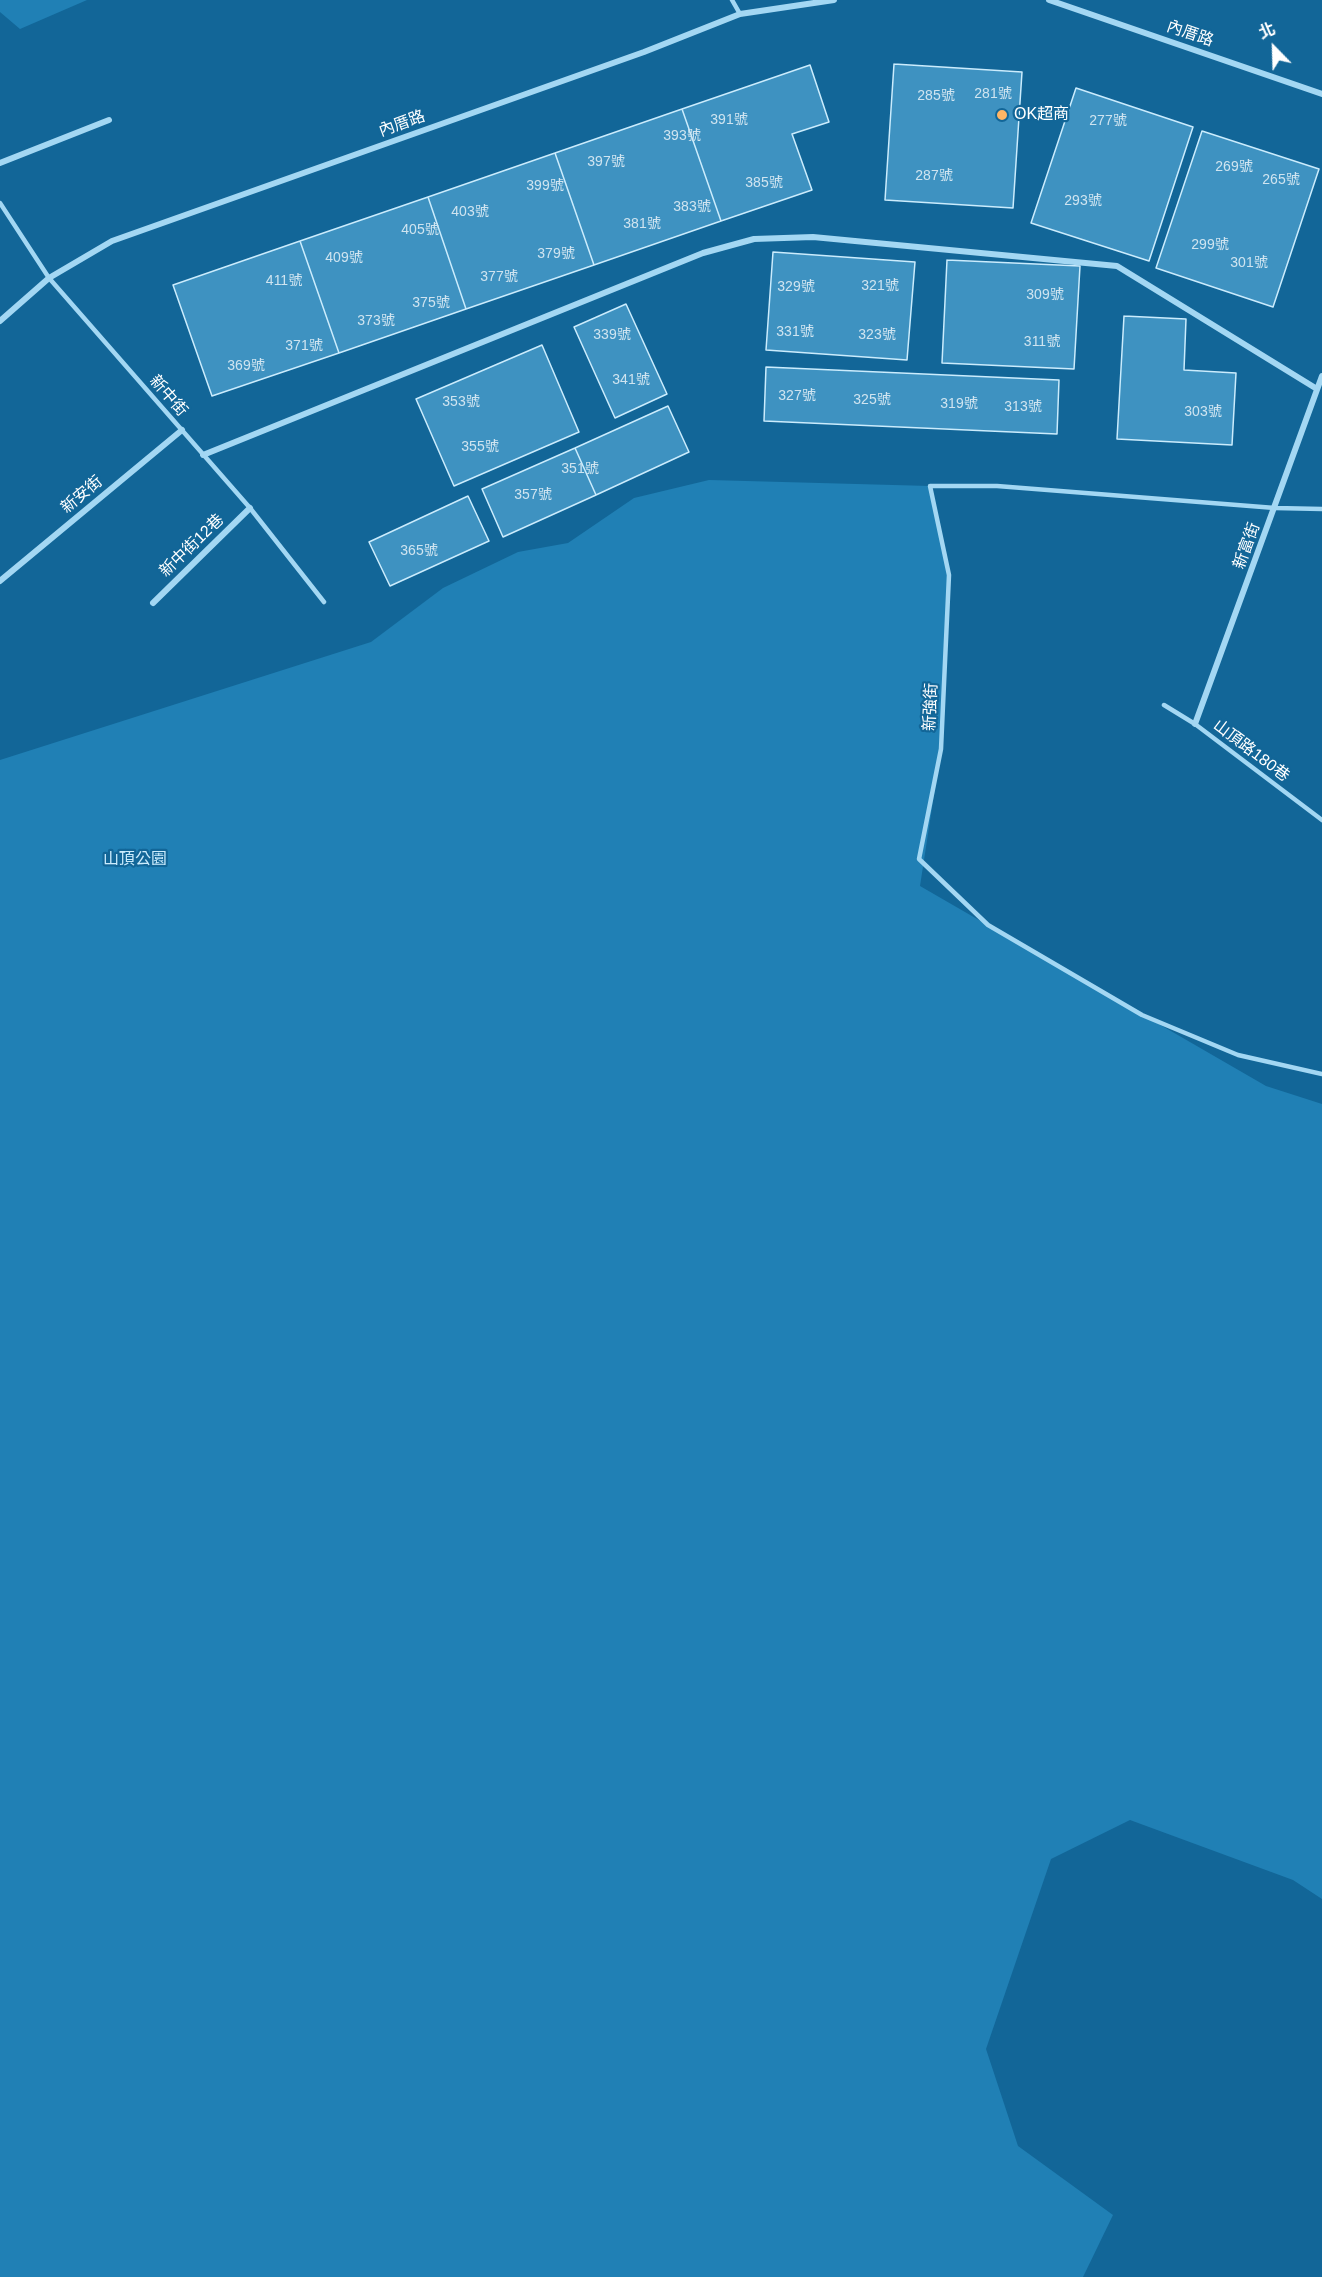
<!DOCTYPE html>
<html>
<head>
<meta charset="utf-8">
<style>
  body { margin:0 }
  #map { position:relative; width:1322px; height:2277px; overflow:hidden; background:#126698; font-family:Arial,"Noto Sans TC",sans-serif }
  canvas { display:block }
  .north { position:absolute; left:1244px; top:18px; width:60px; height:60px; -webkit-text-stroke:4px #126698; paint-order:stroke; rotate:337deg; font-size:16px; font-weight:700; line-height:24px; text-align:center; color:#fff }
  .north::after { content:''; display:block; margin:auto; width:21px; height:27px; background:#fff; clip-path:polygon(50% 0,100% 100%,50% 72%,0 100%) }
</style>
</head>
<body>
<div id="map">
<canvas width="1322" height="2277"></canvas>
<div class="north">北</div>
</div>
<script>
const g = document.querySelector('canvas').getContext('2d');
g.lineJoin = 'round';
function paint(path, color) {
  g.fillStyle = color;
  g.fill(path, 'evenodd');
}
function poly(rows) {
  const path = new Path2D();
  for (const r of rows) {
    path.moveTo(r[0], r[1]);
    for (let i = 2; i < r.length; i += 2) path.lineTo(r[i], r[i + 1]);
  }
  return path;
}
function trace(path, color, width, dash) {
  g.strokeStyle = color;
  g.lineWidth = width;
  g.lineCap = dash ? 'butt' : 'round';
  g.setLineDash(dash || []);
  g.stroke(path);
}
function label(font, color, halo, rows, align = 'center') {
  g.font = font + ' Arial,"Noto Sans TC",sans-serif';
  g.lineWidth = 4.5;
  g.setLineDash([]);
  g.textBaseline = 'middle';
  g.strokeStyle = halo;
  g.fillStyle = color;
  for (const [text, x, y, turn = 0] of rows) {
    g.save();
    g.translate(x, y);
    g.rotate((+turn || 0) * Math.PI / 180);
    g.textAlign = isNaN(turn) ? turn : align;
    if (halo) g.strokeText(text, 0, 0);
    g.fillText(text, 0, 0);
    g.restore();
  }
}
const green = poly([
  [0,0,87,0,20,29,0,12],
  [709,480,930,486,949,575,941,749,920,886,1266,1086,1322,1104,1322,1899,1293,1880,1130,1820,1051,1859,986,2049,1018,2146,1113,2215,1083,2277,0,2277,0,760,371,642,443,588,518,552,568,543,634,498]
]);
const building = poly([
  [894,64,1022,72,1013,208,885,200,894,64],
  [810,65,829,122,792,134,812,190,721,221,682,109,810,65],
  [1076,88,1193,127,1149,261,1031,223,1076,88],
  [682,109,721,221,594,265,555,153,682,109],
  [1202,131,1319,169,1273,307,1156,268,1202,131],
  [555,153,594,265,466,309,428,197,555,153],
  [428,197,466,309,339,353,300,241,428,197],
  [300,241,339,353,212,396,173,285,300,241],
  [773,252,915,262,907,360,766,350,773,252],
  [947,260,1080,266,1074,369,942,363,947,260],
  [626,304,667,394,615,418,574,327,626,304],
  [1124,316,1186,319,1184,370,1236,373,1232,445,1117,439,1124,316],
  [542,345,579,432,454,486,416,399,542,345],
  [766,367,1059,380,1057,434,764,421,766,367],
  [668,406,689,452,596,495,575,448,668,406],
  [575,448,596,495,503,537,482,489,575,448],
  [468,496,489,541,390,586,369,542,468,496]
]);
const lane = poly([
  [732,0,740,14],
  [0,203,49,278,250,508,324,602],
  [1322,509,1275,508,997,486,930,486,949,575,941,749,919,859,988,925,1142,1015,1238,1055,1322,1074],
  [1164,705,1195,724,1322,820]
]);
const street = poly([
  [1049,0,1322,94],
  [0,163,109,120],
  [0,321,49,278,112,241,644,52,740,14,834,0],
  [203,455,703,253,754,239,813,237,1117,266,1317,389],
  [0,581,182,430],
  [153,603,250,508],
  [1195,724,1322,376]
]);
const markers = [
  [1002,115,6,"#ffb565"]
];
const numberNames = [
  ["281號",993,94],
  ["285號",936,96],
  ["391號",729,120],
  ["277號",1108,121],
  ["393號",682,136],
  ["397號",606,162],
  ["269號",1234,167],
  ["287號",934,176],
  ["265號",1281,180],
  ["385號",764,183],
  ["399號",545,186],
  ["293號",1083,201],
  ["383號",692,207],
  ["403號",470,212],
  ["381號",642,224],
  ["405號",420,230],
  ["299號",1210,245],
  ["379號",556,254],
  ["409號",344,258],
  ["301號",1249,263],
  ["377號",499,277],
  ["411號",284,281],
  ["321號",880,286],
  ["329號",796,287],
  ["309號",1045,295],
  ["375號",431,303],
  ["373號",376,321],
  ["331號",795,332],
  ["339號",612,335],
  ["323號",877,335],
  ["311號",1042,342],
  ["371號",304,346],
  ["369號",246,366],
  ["341號",631,380],
  ["327號",797,396],
  ["325號",872,400],
  ["353號",461,402],
  ["319號",959,404],
  ["313號",1023,407],
  ["303號",1203,412],
  ["355號",480,447],
  ["351號",580,469],
  ["357號",533,495],
  ["365號",419,551]
];
const streetNames = [
  ["內厝路",1190,34,19],
  ["內厝路",402,124,-20],
  ["新中街",168,396,49],
  ["新安街",82,495,-40],
  ["新中街12巷",192,546,-44],
  ["新富街",1247,546,-70],
  ["新強街",931,707,-87],
  ["山頂路180巷",1251,751,37]
];
const poiNames = [
  ["OK超商",1014,115]
];
const parkNames = [
  ["山頂公園",135,860]
];
paint(green, '#2080b5');
paint(building, '#3e92c1');
trace(building, '#cbecfd', 1.5);
trace(lane, '#a3d7f3', 4.5);
trace(street, '#a3d7f3', 6);
for (const [x, y, r, color] of markers) {
  const dot = new Path2D();
  dot.arc(x, y, r, 0, 2 * Math.PI);
  g.fillStyle = color;
  g.fill(dot);
  trace(dot, '#126698', 2);
}
label('14px', '#cfe4f0', null, numberNames);
label('16px', '#fff', '#126698', streetNames);
label('16px', '#fff', '#126698', poiNames, 'left');
label('16px', '#cbecfd', '#126698', parkNames);
</script>
</body>
</html>
